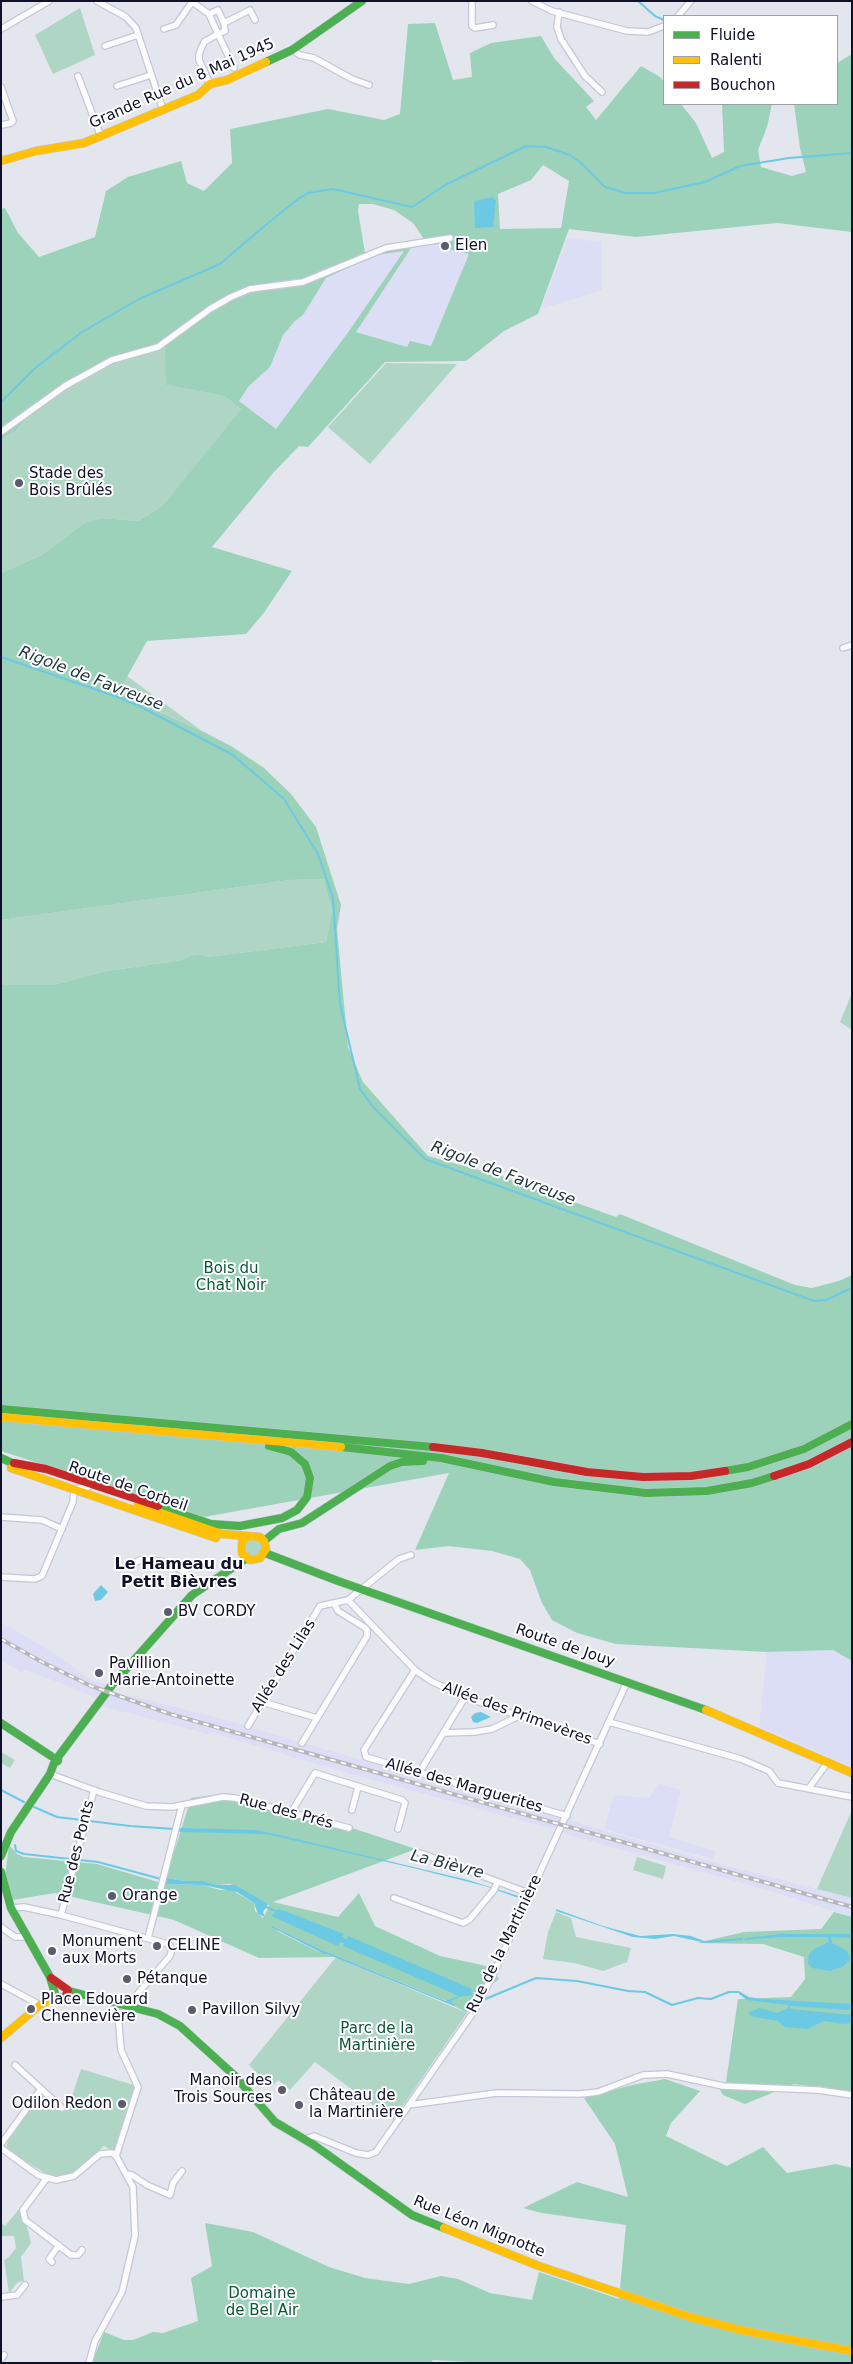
<!DOCTYPE html>
<html>
<head>
<meta charset="utf-8">
<style>
  body { margin:0 }
  #map { position:relative; width:853px; height:2364px; overflow:hidden; background:#e4e6ee; font-family:"DejaVu Sans",sans-serif }
  canvas { display:block }
  .frame { position:absolute; inset:0; border:2px solid #0f102a; pointer-events:none }
  .legend { position:absolute; left:663px; top:15px; width:175px; height:90px; box-sizing:border-box; background:#fff; border:1px solid #9f9faa; margin:0; padding:6px 9px; list-style:none; font-size:15px; color:#0f102a }
  .legend li { display:flex; align-items:center; gap:10px; height:25px }
  .legend b { width:25px; border:1px solid #9f9faa }
</style>
</head>
<body>
<div id="map">
<canvas width="853" height="2364"></canvas>
<div class="frame"></div>
<ul class="legend">
<li><b style="height:6px;background:#4caf50"></b>Fluide</li>
<li><b style="height:6px;background:#ffc107"></b>Ralenti</li>
<li><b style="height:6px;background:#c62828"></b>Bouchon</li>
</ul>
</div>
<script>
const g = document.querySelector('canvas').getContext('2d');
g.lineJoin = 'round';
function paint(path, color) {
  g.fillStyle = color;
  g.fill(path, 'evenodd');
}
function poly(rows) {
  const path = new Path2D();
  for (const r of rows) {
    if (r.length === 3) {
      path.moveTo(r[0] + r[2], r[1]);
      path.arc(r[0], r[1], r[2], 0, 2 * Math.PI);
      continue;
    }
    path.moveTo(r[0], r[1]);
    for (let i = 2; i < r.length; i += 2) path.lineTo(r[i], r[i + 1]);
  }
  return path;
}
function trace(path, color, width, dash) {
  g.strokeStyle = color;
  g.lineWidth = width;
  g.lineCap = dash ? 'butt' : 'round';
  g.setLineDash(dash || []);
  g.stroke(path);
}
function label(font, color, halo, rows, align = 'center') {
  g.font = font + ' "DejaVu Sans",sans-serif';
  g.lineWidth = 4;
  g.setLineDash([]);
  g.textBaseline = 'middle';
  g.strokeStyle = halo;
  g.fillStyle = color;
  for (const [text, x, y, turn = 0] of rows) {
    g.save();
    g.translate(x, y);
    g.rotate((+turn || 0) * Math.PI / 180);
    g.textAlign = isNaN(turn) ? turn : align;
    if (halo) g.strokeText(text, 0, 0);
    g.fillText(text, 0, 0);
    g.restore();
  }
}
const built = poly([
  [568,238,601,242,602,290,541,309],
  [439,242,440,247,469,254,431,347,411,341,408,348,356,332,411,248],
  [404,251,349,331,276,429,239,401,249,386,270,367,282,335,295,321,303,315,326,278,376,255],
  [1,1622,52,1652,93,1681,106,1684,106,1688,127,1697,129,1695,218,1718,712,1862,852,1898,852,1917,774,1892,558,1832,558,1829,541,1826,319,1765,210,1732,208,1734,102,1706,105,1697,99,1694,95,1697,24,1669,22,1673,1,1660],
  [833,1650,852,1661,852,1767,759,1726,767,1652],
  [659,1784,681,1790,669,1837,716,1851,713,1859,604,1829,614,1795,649,1798]
]);
const green = poly([
  [80,8,95,55,53,74,35,35],
  [166,347,166,385,224,396,241,409,166,503,156,510,138,521,102,518,84,523,42,555,1,573,1,439,16,431,25,419,36,413,40,407,69,387,117,363],
  [386,363,457,364,370,464,328,427],
  [127,676,202,731,119,693],
  [323,879,332,910,326,942,207,957,201,954,191,955,182,960,107,971,53,985,1,985,1,920,290,880],
  [851,995,852,995,852,1030,840,1022],
  [254,1548,8],
  [1,1752,15,1760,10,1768,1,1763],
  [852,1810,852,1898,817,1889],
  [637,1857,666,1866,663,1879,633,1870],
  [556,1912,571,1918,576,1937,631,1948,627,1962,603,1971,574,1963,543,1959,548,1932],
  [336,1957,467,2013,393,2120,315,2062,290,2090,278,2080,271,2087,249,2065],
  [81,2069,137,2086,117,2151,114,2152,104,2146,79,2170,60,2177,48,2175,6,2149,8,2141,41,2095,62,2110,70,2102],
  [19,2209,27,2227,31,2243,21,2257,24,2281,18,2282,9,2293,4,2260,9,2257,16,2248,14,2236,1,2236,1,2223,5,2226]
]);
const forest = poly([
  [435,23,453,80,472,77,470,53,491,43,541,36,554,58,594,101,586,107,596,120,641,66,660,77,664,82,664,104,681,104,696,123,712,158,724,152,722,104,772,104,767,127,758,150,761,167,792,176,806,172,800,148,794,104,837,104,837,63,852,54,852,232,777,223,636,237,569,229,538,314,504,331,466,361,385,362,308,447,299,446,274,472,212,547,292,571,263,614,246,634,147,641,118,693,202,731,231,746,264,768,291,794,316,827,341,905,337,929,348,1047,363,1082,428,1156,504,1177,616,1217,620,1214,795,1285,812,1288,839,1281,852,1275,852,1661,833,1650,767,1652,616,1644,577,1633,552,1620,542,1603,530,1570,520,1559,492,1551,449,1546,415,1550,449,1473,204,1517,1,1451,1,985,53,985,107,971,182,960,191,955,201,954,207,957,326,942,332,910,323,879,290,880,1,920,1,573,42,555,84,523,102,518,138,521,156,510,166,502,241,409,224,396,166,385,165,347,117,363,69,387,40,407,36,413,25,419,16,431,1,439,1,209,5,208,18,233,39,257,95,237,106,191,128,177,181,161,187,183,204,191,232,163,230,129,328,109,384,120,400,114,408,24],
  [543,165,569,181,561,228,500,229,498,194,531,180],
  [359,204,373,204,394,210,413,223,424,239,383,247,365,253,358,211],
  [439,242,440,247,469,254,431,346,410,341,407,347,356,332,411,248],
  [404,251,349,331,276,429,239,401,249,386,270,367,283,335,295,321,303,315,326,278,376,255],
  [214,1795,234,1795,291,1808,416,1849,273,1902,338,1917,359,1893,375,1926,440,1956,491,1967,499,1979,474,1999,467,2013,454,2006,454,2004,320,1949,272,1926,279,1932,317,1951,336,1957,259,1958,174,1920,55,1893,12,1900,5,1877,9,1845,17,1854,24,1857,97,1864,165,1884,203,1885,220,1890,230,1889,254,1903,255,1911,263,1918,269,1907,268,1904,230,1884,218,1885,203,1881,185,1881,166,1878,191,1798],
  [834,1912,852,1917,852,2092,794,2084,745,2104,723,2095,719,2088,726,2082,738,1999,791,1997,805,1979,804,1957,763,1944,697,1943,744,1932,821,1929],
  [665,2079,700,2091,671,2123,666,2136,727,2166,763,2147,787,2173,836,2164,852,2168,852,2363,486,2363,433,2360,431,2363,92,2363,104,2332,124,2340,133,2340,153,2332,163,2333,198,2321,191,2278,212,2266,205,2223,253,2232,329,2267,365,2278,409,2284,441,2276,458,2279,490,2293,532,2300,539,2272,619,2299,626,2225,542,2213,523,2208,577,2182,628,2197,615,2144,584,2098,632,2085]
]);
const water = poly([
  [493,197,496,200,493,227,475,228,474,201],
  [101,1585,108,1592,101,1600,95,1601,93,1594],
  [481,1712,491,1717,477,1723,473,1722,471,1717,475,1713],
  [180,1828,255,1830,271,1833,468,1880,525,1898,524,1900,485,1886,413,1868,266,1834,179,1832],
  [167,1878,185,1881,203,1881,218,1885,235,1885,268,1904,263,1912,265,1917,258,1914,254,1903,237,1892,203,1885,165,1884],
  [279,1909,344,1934,342,1937,346,1939,348,1936,472,1989,471,1992,469,1996,461,1996,450,2002,455,2004,454,2006,327,1954,324,1954,271,1927,272,1926,320,1949,446,2001,459,1996,343,1946,344,1943,340,1942,338,1946,271,1916],
  [556,1909,603,1926,640,1936,673,1934,691,1936,704,1941,743,1938,743,1940,706,1943,674,1936,655,1939,633,1937,556,1911],
  [781,1934,852,1934,852,1938,831,1937,832,1943,847,1951,851,1959,842,1967,830,1971,812,1968,808,1963,809,1954,814,1949,829,1942,828,1937,781,1937,744,1940,745,1938],
  [739,1991,749,1997,762,1999,852,2004,852,2009,848,2010,790,2006,791,2009,852,2015,852,2023,843,2024,824,2021,807,2029,785,2027,778,2021,750,2016,749,2012,760,2008,777,2013,788,2008,789,2005,747,2000,739,1994]
]);
const stream = poly([
  [638,1,655,16,664,20],
  [1,402,34,369,82,332,139,299,220,264,262,228,298,199,308,193,333,189,412,207,445,185,526,146,546,147,570,155,581,163,605,187,626,193,654,193,705,182,740,166,789,158,852,153],
  [1,657,123,699,143,708,233,755,284,799,318,854,333,898,340,1004,360,1089,374,1108,425,1159,814,1301,826,1300,852,1288],
  [1,1790,24,1802],
  [34,1807,57,1817,130,1826,174,1829],
  [15,1845,16,1851,24,1854,98,1862,161,1879],
  [266,1907,278,1912],
  [469,1993,483,2000,536,1978,577,1981,628,1991,645,1992,672,2005,698,1998,711,1999,729,1992,738,1992]
]);
const street = poly([
  [97,1,126,17,136,28,163,110],
  [191,1,209,14,218,34,204,42,199,54,199,60,210,84],
  [472,1,472,26,475,28,493,25],
  [532,1,552,11,627,31,648,32,664,26],
  [559,12,557,27,561,39,585,76,602,92],
  [209,14,218,10,224,23,225,31,218,34,234,68],
  [678,16,691,1],
  [224,23,250,10,255,20],
  [1,29,49,1],
  [164,29,176,25,192,2],
  [105,46,138,35],
  [292,50,300,55,314,58,352,79,369,85],
  [78,76,101,137],
  [117,86,151,75],
  [1,87,13,121,11,123,1,125],
  [1,432,65,386,112,360,158,347,210,309,231,297,250,289,303,282,386,248,450,238],
  [843,648,852,645],
  [1,1517,42,1520,62,1529],
  [129,1566,142,1559,167,1562,189,1575,200,1589],
  [1,1577,35,1579,42,1576,73,1502,74,1489,88,1487],
  [348,1600,415,1670,431,1681,465,1697,600,1744],
  [415,1670,364,1750,366,1757,567,1816],
  [262,1702,317,1718],
  [609,1722,741,1759,769,1771,778,1783,852,1797],
  [248,1726,320,1606,348,1600,399,1559,411,1555],
  [444,1733,474,1732,492,1729,519,1716],
  [302,1743,367,1636,367,1630,364,1627,338,1611,335,1605],
  [419,1773,465,1697],
  [50,1774,99,1792,146,1806,172,1807,223,1797,235,1798,349,1828],
  [809,1788,828,1762],
  [352,1810,358,1787],
  [292,1811,315,1773,402,1800,405,1803,398,1829],
  [420,1853,531,1894],
  [394,1898,463,1923,470,1919,494,1890,497,1883],
  [11,1908,24,1907,61,1915,168,1944,172,1949,170,1956,134,1998,131,2006],
  [61,1915,94,1790],
  [1,1927,15,1937,26,1937],
  [148,1938,182,1805],
  [1,1984,40,2005],
  [15,2065,62,2108],
  [409,2105,497,2093,580,2094,598,2092,643,2075,667,2074,723,2086,818,2090,852,2095],
  [306,2139,314,2136,356,2153,368,2155,376,2152,380,2146,409,2105,475,2010,492,1977,627,1682],
  [1,2144,41,2089],
  [1,2148,38,2175,56,2180,74,2176,100,2154,112,2153,116,2156,133,2187,135,2236,122,2292,95,2341,89,2363],
  [116,2156,138,2087,121,2050,118,2012],
  [126,2174,132,2175,147,2185,170,2195,173,2183,182,2171],
  [46,2179,23,2210,25,2220,71,2255,78,2255,82,2250],
  [52,2262,49,2259,59,2245],
  [1,2297,17,2295,25,2285],
  [1,2359,4,2355]
]);
const fast = poly([
  [266,62,292,50,362,1],
  [1,1409,433,1447],
  [341,1447,441,1458,554,1482,646,1493,707,1491,752,1483,774,1476],
  [1,1458,19,1466],
  [725,1471,748,1467,804,1449,852,1424],
  [158,1506,211,1524,240,1526,282,1518,297,1510,307,1497,310,1478,305,1464,291,1452,269,1446],
  [264,1541,279,1529,302,1523,390,1466,402,1462,423,1461],
  [265,1553,338,1581,706,1710],
  [1,1723,51,1756],
  [1,1856,11,1832,50,1774,54,1763,58,1761,58,1757,112,1685,192,1595,247,1558],
  [1,1872,11,1908,50,1977,56,1997],
  [69,1991,158,2014,180,2026,235,2076,275,2122,314,2145,412,2215,444,2228]
]);
const slow = poly([
  [1,161,36,151,84,143,198,95,210,84,227,80,266,62],
  [1,1417,341,1447],
  [11,1468,216,1538],
  [138,1505,222,1534,260,1537,264,1541,266,1549,260,1558,250,1560,242,1553,242,1543,247,1537],
  [706,1710,852,1773],
  [1,2038,40,2005,56,1997],
  [444,2228,539,2266,690,2317,745,2331,852,2351]
]);
const jam = poly([
  [433,1447,482,1453,587,1472,643,1477,691,1476,725,1471],
  [14,1463,46,1469,158,1506],
  [774,1476,809,1464,852,1442],
  [51,1978,68,1990,65,1998,56,1997]
]);
const rail = poly([
  [1,1639,42,1662,91,1686,170,1714,852,1907]
]);
const markers = [
  [445,246,5,"#5a5b6f"],
  [19,483,5,"#5a5b6f"],
  [168,1612,5,"#5a5b6f"],
  [99,1673,5,"#5a5b6f"],
  [112,1896,5,"#5a5b6f"],
  [157,1946,5,"#5a5b6f"],
  [52,1951,5,"#5a5b6f"],
  [127,1979,5,"#5a5b6f"],
  [31,2009,5,"#5a5b6f"],
  [192,2010,5,"#5a5b6f"],
  [282,2090,5,"#5a5b6f"],
  [122,2104,5,"#5a5b6f"],
  [299,2105,5,"#5a5b6f"]
];
const streetNames = [
  ["Grande Rue du 8 Mai 1945",182,84,-24],
  ["Route de Corbeil",128,1487,19],
  ["Route de Jouy",565,1646,19],
  ["Allée des Lilas",284,1666,-58],
  ["Allée des Primevères",517,1714,20],
  ["Allée des Marguerites",464,1786,16],
  ["Rue des Prés",286,1812,15],
  ["Rue des Ponts",77,1852,-76],
  ["Rue de la Martinière",505,1944,-64],
  ["Rue Léon Mignotte",479,2227,22]
];
const poiNames = [
  ["Elen",455,246],
  ["Stade des",29,474],
  ["Bois Brûlés",29,491],
  ["BV CORDY",178,1612],
  ["Pavillion",109,1664],
  ["Marie-Antoinette",109,1681],
  ["Orange",122,1896],
  ["Monument",62,1942],
  ["aux Morts",62,1959],
  ["CELINE",167,1946],
  ["Pétanque",137,1979],
  ["Place Edouard",41,2000],
  ["Chennevière",41,2017],
  ["Pavillon Silvy",202,2010],
  ["Manoir des",272,2081,"right"],
  ["Trois Sources",272,2098,"right"],
  ["Château de",309,2096],
  ["la Martinière",309,2113],
  ["Odilon Redon",112,2104,"right"]
];
const parkNames = [
  ["Bois du",231,1269],
  ["Chat Noir",231,1286],
  ["Parc de la",377,2029],
  ["Martinière",377,2046],
  ["Domaine",262,2294],
  ["de Bel Air",262,2311]
];
const waterNames = [
  ["Rigole de Favreuse",91,679,21],
  ["Rigole de Favreuse",503,1174,21],
  ["La Bièvre",447,1865,14]
];
const neighbourhoodNames = [
  ["Le Hameau du",179,1565],
  ["Petit Bièvres",179,1583]
];
paint(built, '#dbdef4');
paint(green, '#afd6c4');
paint(forest, '#9bd2b9');
paint(water, '#6cc9e4');
trace(stream, '#6cc9e4', 2);
trace(street, '#c4c6d9', 8);
trace(fast, '#c4c6d9', 9);
trace(slow, '#c4c6d9', 9);
trace(jam, '#c4c6d9', 9);
trace(street, '#fbfbfc', 5.5);
trace(fast, '#4caf50', 8);
trace(slow, '#ffc107', 8);
trace(jam, '#c62828', 8);
trace(rail, '#b5b6ba', 4);
trace(rail, '#fff', 2, [5.5]);
for (const [x, y, r, color] of markers) {
  const dot = new Path2D();
  dot.arc(x, y, r, 0, 2 * Math.PI);
  g.fillStyle = color;
  g.fill(dot);
  trace(dot, '#fff', 2);
}
label('15px', '#0f102a', '#fff', streetNames);
label('15px', '#0f102a', '#fff', poiNames, 'left');
label('15px', '#085837', '#fff', parkNames);
label('italic 16px', '#1d3339', '#fff', waterNames);
label('bold 16px', '#0f102a', '#fff', neighbourhoodNames);
</script>
</body>
</html>
